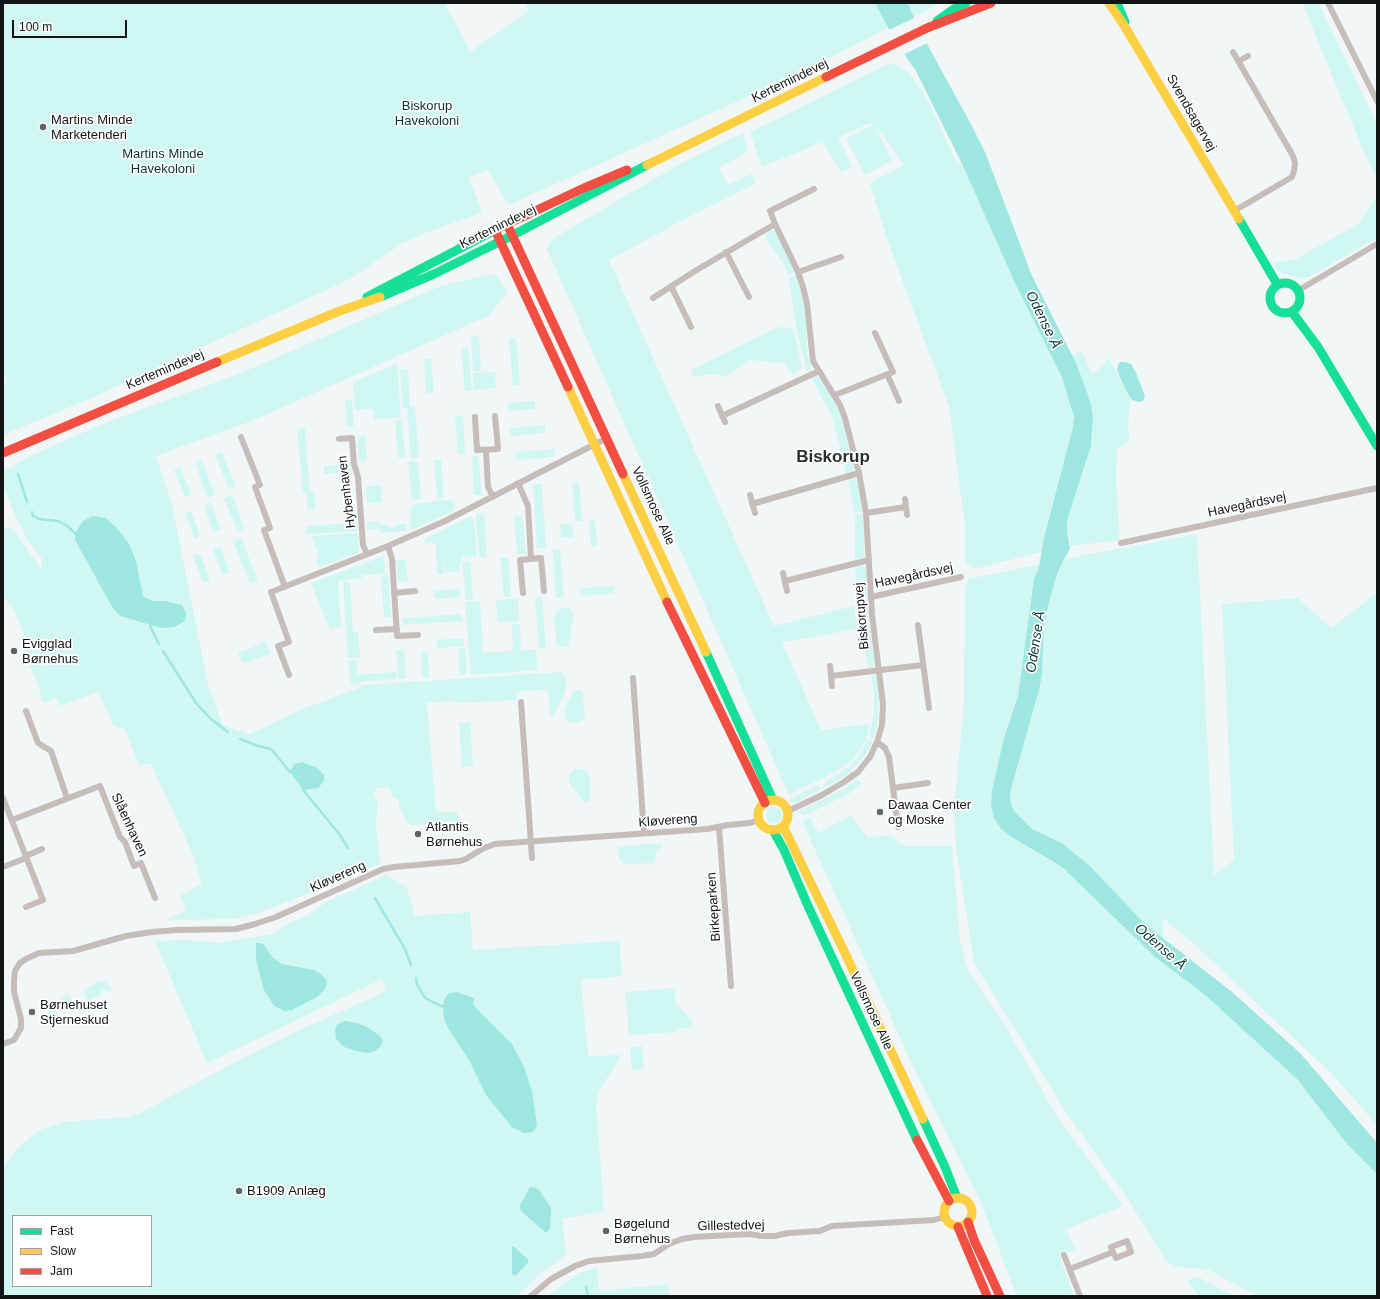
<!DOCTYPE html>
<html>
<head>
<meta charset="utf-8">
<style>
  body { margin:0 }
  #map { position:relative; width:1380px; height:1299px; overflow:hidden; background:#f1f6f6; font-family:Helvetica,sans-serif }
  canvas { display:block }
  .frame { position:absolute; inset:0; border:4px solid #121515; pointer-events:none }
  .legend { position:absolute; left:12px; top:1215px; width:140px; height:72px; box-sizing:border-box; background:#fff; border:1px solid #a0a1a1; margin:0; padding:5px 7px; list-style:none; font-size:12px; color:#121515 }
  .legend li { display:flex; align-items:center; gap:8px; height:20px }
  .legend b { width:20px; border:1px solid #a0a1a1 }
  .scale { position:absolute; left:12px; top:20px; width:115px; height:18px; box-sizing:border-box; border:2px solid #121515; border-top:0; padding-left:5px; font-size:12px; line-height:14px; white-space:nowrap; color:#121515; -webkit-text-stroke:3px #fff; paint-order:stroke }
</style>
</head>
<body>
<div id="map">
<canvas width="1380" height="1299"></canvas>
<div class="frame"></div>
<ul class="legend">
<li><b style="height:5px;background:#16e098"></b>Fast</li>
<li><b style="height:5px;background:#ffcf43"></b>Slow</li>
<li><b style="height:5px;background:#f24e42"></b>Jam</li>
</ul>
<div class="scale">100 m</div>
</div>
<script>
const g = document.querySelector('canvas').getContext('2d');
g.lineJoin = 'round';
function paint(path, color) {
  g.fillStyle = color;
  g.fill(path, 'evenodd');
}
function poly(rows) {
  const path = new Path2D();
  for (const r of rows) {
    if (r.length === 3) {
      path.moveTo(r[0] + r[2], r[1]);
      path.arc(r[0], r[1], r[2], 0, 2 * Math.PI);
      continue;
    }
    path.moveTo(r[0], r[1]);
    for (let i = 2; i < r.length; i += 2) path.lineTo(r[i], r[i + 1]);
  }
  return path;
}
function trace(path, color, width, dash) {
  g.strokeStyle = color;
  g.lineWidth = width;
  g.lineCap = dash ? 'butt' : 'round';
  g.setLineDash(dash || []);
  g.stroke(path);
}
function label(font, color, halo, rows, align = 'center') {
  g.font = font + ' Helvetica,sans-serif';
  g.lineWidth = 3.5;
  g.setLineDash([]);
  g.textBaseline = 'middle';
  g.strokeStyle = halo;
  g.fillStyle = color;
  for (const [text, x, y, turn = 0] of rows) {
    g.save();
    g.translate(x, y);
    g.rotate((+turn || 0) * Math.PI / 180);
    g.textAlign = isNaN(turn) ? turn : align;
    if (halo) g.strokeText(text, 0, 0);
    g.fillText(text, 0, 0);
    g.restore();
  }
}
const green = poly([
  [3,3,445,3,470,52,529,11,525,3,875,3,888,28,800,73,509,205,488,170,469,177,482,213,430,231,401,244,350,279,96,396,3,435,3,386,8,382,3,372],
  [907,3,936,3,937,5,914,16],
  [1302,3,1318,3,1377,124,1377,179,1361,145],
  [891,63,909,72,928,101,955,159,963,166,1014,281,1057,365,1062,377,1073,409,1073,427,1045,530,1041,552,974,569,965,563,965,526,949,406,888,242,870,183,904,165,883,135,876,128,892,161,865,175,846,139,873,125,871,123,838,137,853,167,841,172,822,142,762,167,750,132],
  [743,133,747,147,745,153,719,168,728,185,752,174,755,184,677,223,609,260,774,626,854,606,857,629,782,642,821,730,870,724,865,742,853,760,833,773,789,795,547,249,554,238,680,164],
  [1377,196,1377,236,1375,239,1309,277,1300,278,1285,274,1278,270,1273,263,1296,259,1359,223],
  [771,230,776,231,795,272,788,275,784,264,769,244,765,234],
  [496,274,507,293,488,316,254,420,156,456,172,505,208,685,223,726,250,734,305,708,357,689,364,685,562,672,566,680,566,688,563,697,553,716,550,717,548,689,516,692,517,700,456,703,456,701,427,703,436,812,457,812,458,821,412,825,408,823,403,815,399,805,399,800,393,798,390,788,385,787,377,788,374,794,378,801,376,825,380,864,259,913,233,919,165,920,186,911,180,896,202,884,193,855,151,764,139,765,125,729,114,726,98,692,60,706,56,698,42,703,38,684,23,649,29,647,14,609,3,597,3,528,10,528,16,533,41,569,42,559,28,541,12,508,3,485,3,472,30,456,107,422,236,375,443,285],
  [105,518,117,528,129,544,139,579,143,596,152,601,165,601,161,628,120,616,112,607,75,540],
  [796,275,802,295,806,327,807,354,811,365,810,371,807,372,796,326,789,278],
  [779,327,793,329,802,367,794,374,784,363,750,360,727,376,709,374,693,377,691,370],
  [479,336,481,371,473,371,471,337],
  [516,338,520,385,513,386,509,339],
  [468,347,472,391,465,391,461,348],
  [1081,351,1093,374,1109,358,1130,399,1128,426,1130,441,1117,448,1116,478,1120,540,1071,546,1067,530,1067,521,1086,465,1093,436,1093,419,1091,404,1072,355],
  [431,358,434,393,426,394,424,359],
  [397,364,401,417,374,419,373,409,355,410,353,382],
  [408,369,410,407,415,407,419,458,411,459,407,408,403,408,400,370],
  [495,372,496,388,474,390,473,373],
  [814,376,819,377,830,393,840,413,854,464,853,471,846,473,832,416,811,378],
  [345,400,352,400,354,426,347,427],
  [535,401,535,409,509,411,508,403],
  [463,415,465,454,458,454,455,416],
  [402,419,405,457,398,458,395,420],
  [545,425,545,433,511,436,510,428],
  [305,428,310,492,314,492,315,509,307,509,307,493,303,493,297,429],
  [365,435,367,460,359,461,357,436],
  [555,449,555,457,516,460,516,452],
  [222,452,236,487,229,489,215,454],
  [478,456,482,495,474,495,472,457],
  [202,460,215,495,207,498,195,462],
  [434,460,441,460,444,498,437,498],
  [418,461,421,499,412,500,408,462],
  [350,464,351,471,324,474,324,466],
  [181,468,191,494,185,497,174,470],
  [853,478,858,480,862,512,855,513,848,479],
  [579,482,582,521,575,521,572,483],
  [533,484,542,484,546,548,537,548],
  [381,485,382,502,367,503,366,487],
  [232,495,245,530,238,532,224,498],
  [443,500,453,501,455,507,451,512,411,530,410,517,412,505],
  [211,503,221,529,213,531,204,506],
  [191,511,200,537,195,539,185,513],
  [484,513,487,557,479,557,476,514],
  [863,514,865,554,863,558,855,559,855,515],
  [522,515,526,554,517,554,514,516],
  [471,516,474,521,477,556,462,557,459,571,445,572,443,556,444,574,437,574,436,543,425,543,425,539],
  [589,520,595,520,597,545,591,546],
  [379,521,380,525,389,525,389,528,397,526,397,524,406,524,406,531,381,533,380,529,367,530,367,522],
  [357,523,357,531,306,534,306,526],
  [560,524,572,524,573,537,561,538],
  [358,533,359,549,358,553,321,566,318,565,317,562,319,553,311,536],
  [1197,534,1214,875,1234,860,1222,604,1298,598,1331,628,1377,593,1377,1125,1333,1075,1195,945,1163,918,1163,938,1157,934,1145,924,1089,865,1062,843,1032,829,1014,811,1011,804,1010,796,1011,789,1039,690,1042,675,1044,626,1048,606,1057,574,1064,559],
  [241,538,258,581,250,584,233,541],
  [220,546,230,572,222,575,213,549],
  [553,550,560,550,564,597,556,598],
  [200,554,210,580,203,583,193,556],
  [384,556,385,573,362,575,361,579,342,580,338,582,341,627,330,629,311,583],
  [500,558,508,558,511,597,504,597],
  [396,560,405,560,408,581,398,582],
  [470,561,473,599,466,600,462,562],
  [1040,564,1034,579,1018,696,1004,738,992,791,991,803,994,818,1001,829,1063,868,1155,957,1204,994,1297,1079,1347,1144,1377,1174,1377,1296,1257,1296,1207,1269,1176,1267,1166,1261,1126,1196,1063,1108,974,962,956,848,954,809,964,703,965,588,969,579],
  [862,565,866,568,867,597,857,599,855,567],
  [381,575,388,575,391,617,384,617],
  [343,582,350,582,353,632,358,632,360,658,348,658],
  [614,586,614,593,581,596,580,588],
  [459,589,460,597,434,599,434,591],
  [542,597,546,648,539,649,535,598],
  [518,599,519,621,498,623,496,600],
  [866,600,875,664,872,668,869,668,860,632,856,602,857,601],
  [480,601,483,653,513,651,512,624,520,624,521,650,536,650,537,670,471,675,465,602],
  [565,607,571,610,573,614,573,618,568,648,562,646,557,647,554,618,557,610],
  [461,614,462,621,403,625,403,618],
  [463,638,464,646,437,648,437,640],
  [266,642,270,654,245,663,241,660,238,653],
  [465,648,467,674,460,675,458,649],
  [404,649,406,679,398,679,396,650],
  [421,652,428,652,429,678,422,677],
  [348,660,356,660,357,675,396,672,396,679,358,682,358,684,351,684],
  [874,674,877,677,879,698,877,726,873,739,869,737,874,713,874,694,871,675],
  [577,690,581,690,583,695,585,716,582,721,573,723,569,722,566,719,564,709,573,692],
  [470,722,473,766,462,767,459,723],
  [868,739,873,742,869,749,858,764,844,777,797,802,790,802,789,800,818,785,820,788,826,785,825,782,839,774,851,765,859,756],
  [576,769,583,769,586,771,590,777,590,800,588,803,584,802,569,783,569,775],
  [857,779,861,784,852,792,810,813,804,815,798,813,798,812,845,788],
  [774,815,8],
  [851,816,867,837,892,836,904,846,952,846,960,941,968,970,1006,1027,1056,1115,1123,1206,1066,1229,1075,1250,1059,1255,1074,1296,1017,1296,979,1198,912,1064,802,821,810,817,818,833],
  [659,843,663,847,657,851,654,863,625,864,619,859,618,847],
  [386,875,406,886,415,916,470,912,473,950,619,941,622,976,581,980,588,1056,622,1055,600,1089,596,1104,604,1211,562,1219,566,1256,542,1272,517,1296,3,1296,3,1169,15,1151,29,1138,40,1130,64,1122,128,1117,138,1114,251,1054,297,1031,365,1001,387,990,382,979,207,1063,155,941,189,940,218,943,273,934,286,925,308,915,326,902],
  [13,1216,151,1216,151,1286,13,1286],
  [101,981,102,983,107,981,111,991,108,992,106,989,101,991,102,995,87,1001,83,991,88,989,87,987],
  [675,988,676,1004,692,1020,692,1028,676,1029,676,1032,629,1035,625,992],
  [69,993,74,1006,66,1009,64,1007,57,1010,57,1012,49,1015,44,1003,53,1000,54,1002,61,999,61,997],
  [642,1046,644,1069,632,1070,630,1047],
  [597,1268,599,1291,668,1284,669,1296,548,1296,578,1273],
  [1198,1277,1234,1296,1198,1296,1188,1281]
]);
const water = poly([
  [875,3,907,3,910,8,921,33,972,126,985,152,1032,276,1077,365,1091,404,1093,419,1091,446,1067,521,1067,530,1070,549,1064,559,1057,574,1048,606,1044,626,1042,675,1039,690,1011,789,1010,796,1011,804,1014,811,1032,829,1062,843,1089,865,1145,924,1232,992,1300,1053,1377,1143,1377,1174,1347,1144,1297,1079,1204,994,1155,957,1063,868,1054,862,1010,836,1001,829,994,818,991,805,992,790,1004,738,1018,696,1034,579,1039,567,1044,537,1073,427,1074,417,1062,377,1014,281,963,166,916,71,897,44],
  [1120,362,1125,362,1131,364,1136,373,1145,396,1143,401,1140,402,1132,400,1125,389,1117,370,1118,365],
  [93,516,106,518,117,528,129,544,136,561,143,596,152,601,165,601,182,605,186,613,185,621,174,627,161,628,120,616,112,607,75,540,75,533,83,521],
  [302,762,317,768,324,775,324,781,318,788,303,790,290,772,294,764],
  [256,943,260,943,264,945,272,957,282,964,314,970,322,975,326,980,327,983,324,990,317,997,292,1010,284,1011,274,1006,264,990,256,960],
  [456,992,474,998,473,1004,477,1009,512,1044,524,1067,532,1091,537,1126,533,1132,524,1133,512,1127,486,1095,469,1060,448,1028,444,1019,443,1007,444,1000,449,993],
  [345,1021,357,1023,367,1027,380,1036,383,1041,380,1047,375,1051,368,1053,357,1051,344,1047,336,1039,335,1029,338,1024],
  [530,1187,536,1188,540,1191,551,1208,550,1229,547,1232,545,1232,522,1212,520,1208,520,1205],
  [512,1246,514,1247,528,1259,528,1263,515,1276,512,1274]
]);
const pier = poly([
  [916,17,929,42,903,55,887,31]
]);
const stream = poly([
  [18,474,27,502],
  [32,512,33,516,39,519,58,521,66,525,75,533],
  [150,626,159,644],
  [163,651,196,703,211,719,228,732],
  [240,739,258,746,271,749,290,772],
  [303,790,340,835,348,848],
  [375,898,405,949,411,965],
  [416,978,417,984,425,998,443,1007],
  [586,1287,588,1296]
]);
const street = poly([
  [1328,3,1377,101],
  [1233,52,1293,156,1295,163,1294,171,1292,177,1234,211],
  [1239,61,1248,56],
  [726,252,749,297],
  [798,272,841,257],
  [671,286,691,327],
  [1299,290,1377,244],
  [653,298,695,271,775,224],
  [887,374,899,401],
  [835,395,893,372,875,333],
  [718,406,725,422],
  [722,416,819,371],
  [475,417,477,450,498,449,495,416],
  [241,437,260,485,255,487,270,528,264,530,285,587],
  [339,439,352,438,354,464,358,477,363,545,367,554],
  [486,450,488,487,493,497],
  [518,483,528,506,531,559],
  [750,495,755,513],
  [905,499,907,515],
  [752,504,859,473],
  [866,513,906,507],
  [1121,543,1377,488],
  [388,546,392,559,397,636,418,635],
  [783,573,787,591],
  [785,581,869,560],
  [394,593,415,591],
  [523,593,520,560,541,558,544,591],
  [871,597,961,577],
  [918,625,929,708],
  [376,630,397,629],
  [830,666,832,686],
  [289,675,278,646,289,642,271,592,388,546,445,521,607,438],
  [831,676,923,665],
  [633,678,644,833],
  [521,702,532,858],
  [26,711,38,743,51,751,67,798],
  [877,742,885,748,889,757,898,827],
  [893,788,928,783],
  [3,798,43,900,26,907],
  [788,811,822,795,844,782,858,772,870,757,877,742,882,725,883,704,872,615,866,513,859,473,845,418,840,405,813,361,807,304,803,287,798,272,775,224,770,211,814,189],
  [12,820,100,786,120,837,125,842,134,866,141,863,155,898],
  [719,827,731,986],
  [26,856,42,849],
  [3,867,26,858],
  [3,1044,14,1040,21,1028,21,1019,14,992,14,980,15,971,20,963,26,959,39,953,73,951,126,936,152,932,177,930,236,929,255,924,276,917,383,869,394,867,460,861,466,859,482,849,495,844,707,829,728,825,750,823,759,820],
  [1064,1255,1080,1296],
  [1070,1269,1113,1252,1111,1247,1127,1241,1131,1252,1116,1258,1113,1252],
  [531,1296,551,1279,575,1266,589,1261,642,1256,654,1254,669,1244,682,1239,694,1237,749,1234,761,1236,775,1236,788,1233,820,1231,832,1226,934,1220,944,1217]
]);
const fast = poly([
  [1117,3,1125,22],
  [937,21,954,9,966,3],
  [1239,219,1277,284],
  [1285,298,15],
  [367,297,503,226],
  [380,297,434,274,513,235,647,165],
  [1292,312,1318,347,1377,446],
  [706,652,773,800],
  [773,830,784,850,808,906,917,1140],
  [923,1119,945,1167,957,1198]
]);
const slow = poly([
  [1109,3,1125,27,1239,219],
  [647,165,826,77],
  [217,362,337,312,380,297],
  [568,387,667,602],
  [623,474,706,652],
  [773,815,15],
  [783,826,844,951,923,1119],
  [958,1212,14]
]);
const jam = poly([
  [826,77,927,28,991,3],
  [507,224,623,474],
  [503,226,584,188,627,170],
  [495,230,568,387],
  [3,453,217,362],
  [667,602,765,803],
  [917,1140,949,1201],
  [968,1222,974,1240,1000,1296],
  [958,1227,987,1296]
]);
const markers = [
  [43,127,4,"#606464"],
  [14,651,4,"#606464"],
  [880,812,4,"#606464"],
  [418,834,4,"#606464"],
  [32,1012,4,"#606464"],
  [239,1191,4,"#606464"],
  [606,1231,4,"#606464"]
];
const streetNames = [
  ["Kertemindevej",790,81,-26],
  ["Svendsagervej",1191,113,60],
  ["Kertemindevej",498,227,-26],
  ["Kertemindevej",165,370,-23],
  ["Hybenhaven",347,492,-97],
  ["Havegårdsvej",1247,505,-12],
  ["Vollsmose Alle",653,506,65],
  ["Havegårdsvej",914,576,-12],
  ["Biskorupvej",862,616,-95],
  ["Kløvereng",668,821,-4],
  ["Slåenhaven",129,825,65],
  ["Kløvereng",338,877,-24],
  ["Birkeparken",714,907,-94],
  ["Vollsmose Alle",871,1011,65],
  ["Gillestedvej",731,1226,-1]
];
const parkNames = [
  ["Biskorup",427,106],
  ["Havekoloni",427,121],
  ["Martins Minde",163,154],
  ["Havekoloni",163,169]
];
const poiNames = [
  ["Martins Minde",51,120],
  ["Marketenderi",51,135],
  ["Evigglad",22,644],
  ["Børnehus",22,659],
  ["Dawaa Center",888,805],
  ["og Moske",888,820],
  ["Atlantis",426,827],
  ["Børnehus",426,842],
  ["Børnehuset",40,1005],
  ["Stjerneskud",40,1020],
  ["B1909 Anlæg",247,1191],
  ["Bøgelund",614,1224],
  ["Børnehus",614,1239]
];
const waterNames = [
  ["Odense Å",1043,320,64],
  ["Odense Å",1036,642,-81],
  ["Odense Å",1160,947,41]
];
const districtNames = [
  ["Biskorup",833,457]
];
paint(green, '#d1f7f3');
paint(water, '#9ee7e0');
paint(pier, '#f1f6f6');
trace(stream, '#9ee7e0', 2.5);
trace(street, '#c6bdba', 6);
trace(fast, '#16e098', 9);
trace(slow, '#ffcf43', 9);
trace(jam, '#f24e42', 9);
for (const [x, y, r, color] of markers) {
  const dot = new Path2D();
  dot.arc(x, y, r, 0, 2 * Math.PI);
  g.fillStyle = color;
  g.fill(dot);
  trace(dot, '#fff', 1.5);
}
label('13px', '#121515', '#fff', streetNames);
label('13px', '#023532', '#fff', parkNames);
label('13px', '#121515', '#fff', poiNames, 'left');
label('italic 14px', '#043734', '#fff', waterNames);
label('bold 17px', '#28302f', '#fff', districtNames);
</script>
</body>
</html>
